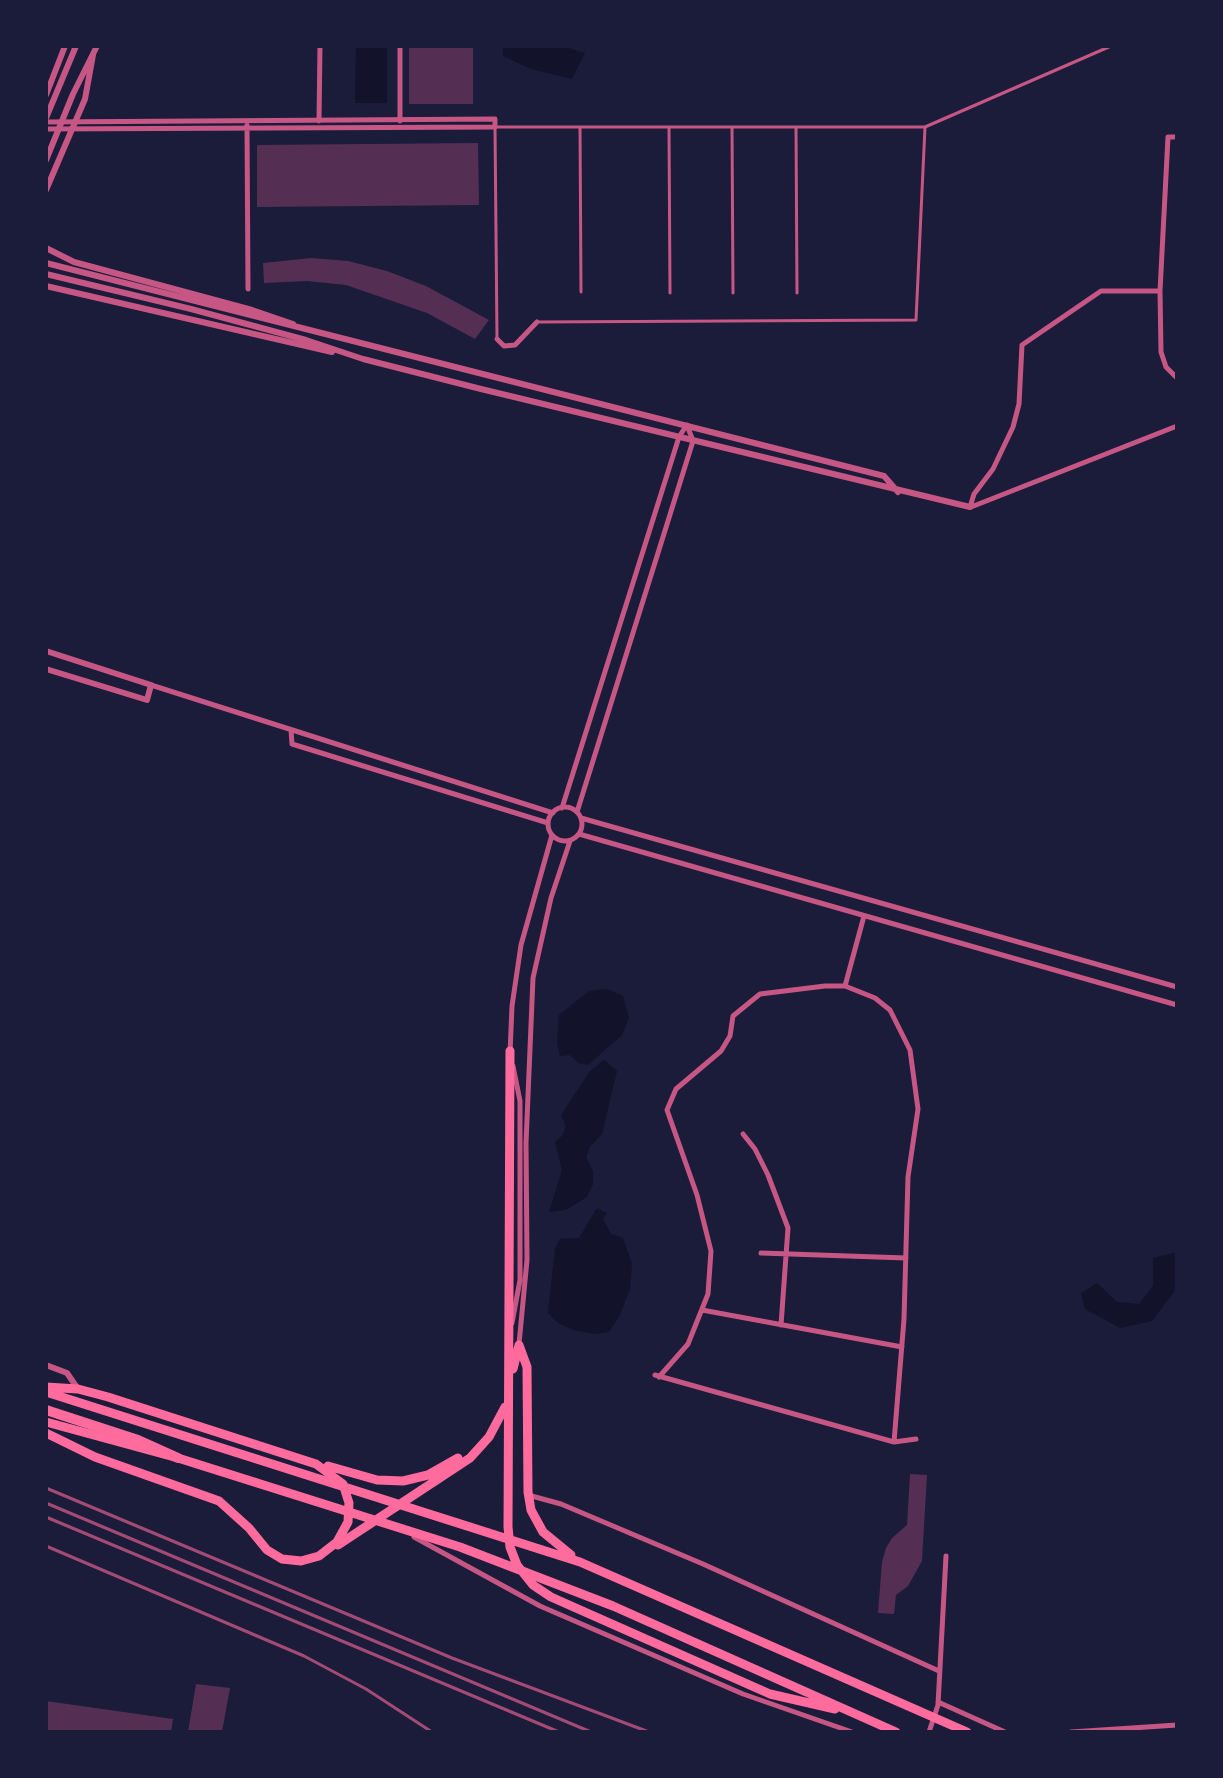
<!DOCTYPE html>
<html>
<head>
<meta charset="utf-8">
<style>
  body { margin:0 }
  #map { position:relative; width:1223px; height:1778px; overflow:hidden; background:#1b1b3a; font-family:"Roboto Condensed",sans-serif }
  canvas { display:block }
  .frame { position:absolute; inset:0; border:48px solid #1b1b3a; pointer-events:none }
</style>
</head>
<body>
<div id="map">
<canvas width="1223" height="1778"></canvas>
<div class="frame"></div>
</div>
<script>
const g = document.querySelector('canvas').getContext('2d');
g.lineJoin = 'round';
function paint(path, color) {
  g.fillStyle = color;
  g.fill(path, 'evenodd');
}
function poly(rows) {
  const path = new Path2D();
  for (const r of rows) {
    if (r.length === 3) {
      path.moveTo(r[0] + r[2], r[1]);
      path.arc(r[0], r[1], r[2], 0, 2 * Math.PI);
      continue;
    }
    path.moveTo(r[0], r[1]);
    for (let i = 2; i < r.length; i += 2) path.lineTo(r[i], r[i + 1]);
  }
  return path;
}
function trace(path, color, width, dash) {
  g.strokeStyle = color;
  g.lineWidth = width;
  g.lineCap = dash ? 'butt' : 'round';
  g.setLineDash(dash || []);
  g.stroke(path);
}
const water = poly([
  [356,46,387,46,387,103,355,103],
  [503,46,562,46,585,53,572,79,531,69,503,56],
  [607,989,623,996,629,1018,622,1035,588,1065,578,1063,570,1055,560,1056,557,1043,559,1015,589,991],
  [604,1060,617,1071,602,1134,590,1147,586,1157,593,1171,593,1184,587,1197,566,1210,549,1212,562,1170,555,1142,562,1136,566,1126,561,1115,590,1071],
  [597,1208,607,1213,603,1219,611,1234,623,1238,632,1263,630,1289,619,1317,609,1332,594,1334,573,1330,558,1323,548,1313,555,1248,560,1239,579,1238],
  [1177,1252,1177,1288,1152,1321,1120,1328,1085,1309,1081,1293,1097,1283,1117,1302,1139,1304,1153,1286,1153,1258]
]);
const building = poly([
  [409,46,473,46,473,104,409,104],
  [478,143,479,205,257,207,257,145],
  [311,258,348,261,387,271,426,286,489,320,475,339,427,313,346,285,307,281,264,283,263,263],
  [910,1474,927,1475,922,1561,908,1586,896,1595,894,1614,878,1613,882,1562,886,1548,892,1538,907,1525],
  [196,1684,230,1688,222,1732,188,1732],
  [46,1701,173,1719,171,1732,46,1732]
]);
const service = poly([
  [580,127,581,292],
  [669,127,670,293],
  [732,127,733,293],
  [796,127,797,293],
  [537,322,916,320,925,127],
  [497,339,495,127,925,127,1111,46]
]);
const minor = poly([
  [400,46,400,121],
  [319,121,320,46],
  [46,122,495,119,495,127,46,129],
  [247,125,248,289],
  [1177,137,1168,137,1160,291,1161,352,1166,367,1177,378],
  [497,339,504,346,515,345,537,322],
  [970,507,974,494,993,469,1013,427,1019,404,1022,345,1101,291,1160,291],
  [971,507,1177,426],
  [151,685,553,813],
  [291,730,292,744,548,823],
  [565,824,17],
  [562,808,679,437,686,426],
  [577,812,693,441,687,425],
  [581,818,1177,987],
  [579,834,1177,1005],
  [845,986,864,916],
  [510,1053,512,1006,521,945,552,835],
  [743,1134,755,1149,768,1175,788,1228,781,1325],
  [761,1253,906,1258],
  [702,1310,902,1347],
  [512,1323,520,1280,520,1101,513,1066],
  [519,1344,527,1260,526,1143,533,978,551,898,570,841],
  [655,1375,894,1442,916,1439],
  [659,1377,688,1344,708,1294,711,1251,697,1195,667,1110,676,1089,721,1051,730,1036,733,1016,760,994,825,986,845,986,875,998,890,1010,910,1050,918,1109,908,1177,904,1319,894,1442],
  [528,1495,561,1504,703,1564,939,1671],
  [414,1537,540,1606,743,1694,852,1732],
  [938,1702,1005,1732],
  [929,1732,938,1705,946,1556],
  [1071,1732,1177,1725]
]);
const tertiary = poly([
  [46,95,65,46],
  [46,118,76,46],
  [46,160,73,94,97,46],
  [46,190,85,99,93,55],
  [46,248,74,262,252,310,293,324],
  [46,263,884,476,898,492],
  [46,274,191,309,306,340,363,359,481,389,970,507],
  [46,286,332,352],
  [46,651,151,685,147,700,46,669],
  [46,1365,67,1373,78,1389]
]);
const trunk = poly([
  [510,1051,508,1527,510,1547,517,1565,533,1585,551,1597,770,1694,835,1709],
  [519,1345,527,1367,528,1492,531,1510,543,1532,571,1555],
  [513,1369,519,1345],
  [46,1387,78,1389,108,1397,316,1464,343,1484,349,1503,348,1522,337,1542,319,1556,301,1561,282,1559,267,1550,249,1528,219,1501,95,1457,46,1433],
  [46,1392,580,1562,967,1732],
  [46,1422,178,1458,460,1547,613,1606,896,1732],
  [328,1466,377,1480,403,1481,428,1475,458,1458],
  [338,1545,470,1458,489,1437,505,1407]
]);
const motorway = poly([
  [46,1410,138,1440,178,1458]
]);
const rail = poly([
  [46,1488,452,1658,649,1732],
  [46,1503,591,1732],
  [46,1517,559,1732],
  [46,1546,304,1656,366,1689,432,1732]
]);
paint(water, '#12122b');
paint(building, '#542f53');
trace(service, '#c65784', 3);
trace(minor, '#c65784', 5);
trace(tertiary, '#c65784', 6);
trace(trunk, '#ff6b9d', 9);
trace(motorway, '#ff6b9d', 10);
trace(rail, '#a44b75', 3);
</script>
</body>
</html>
